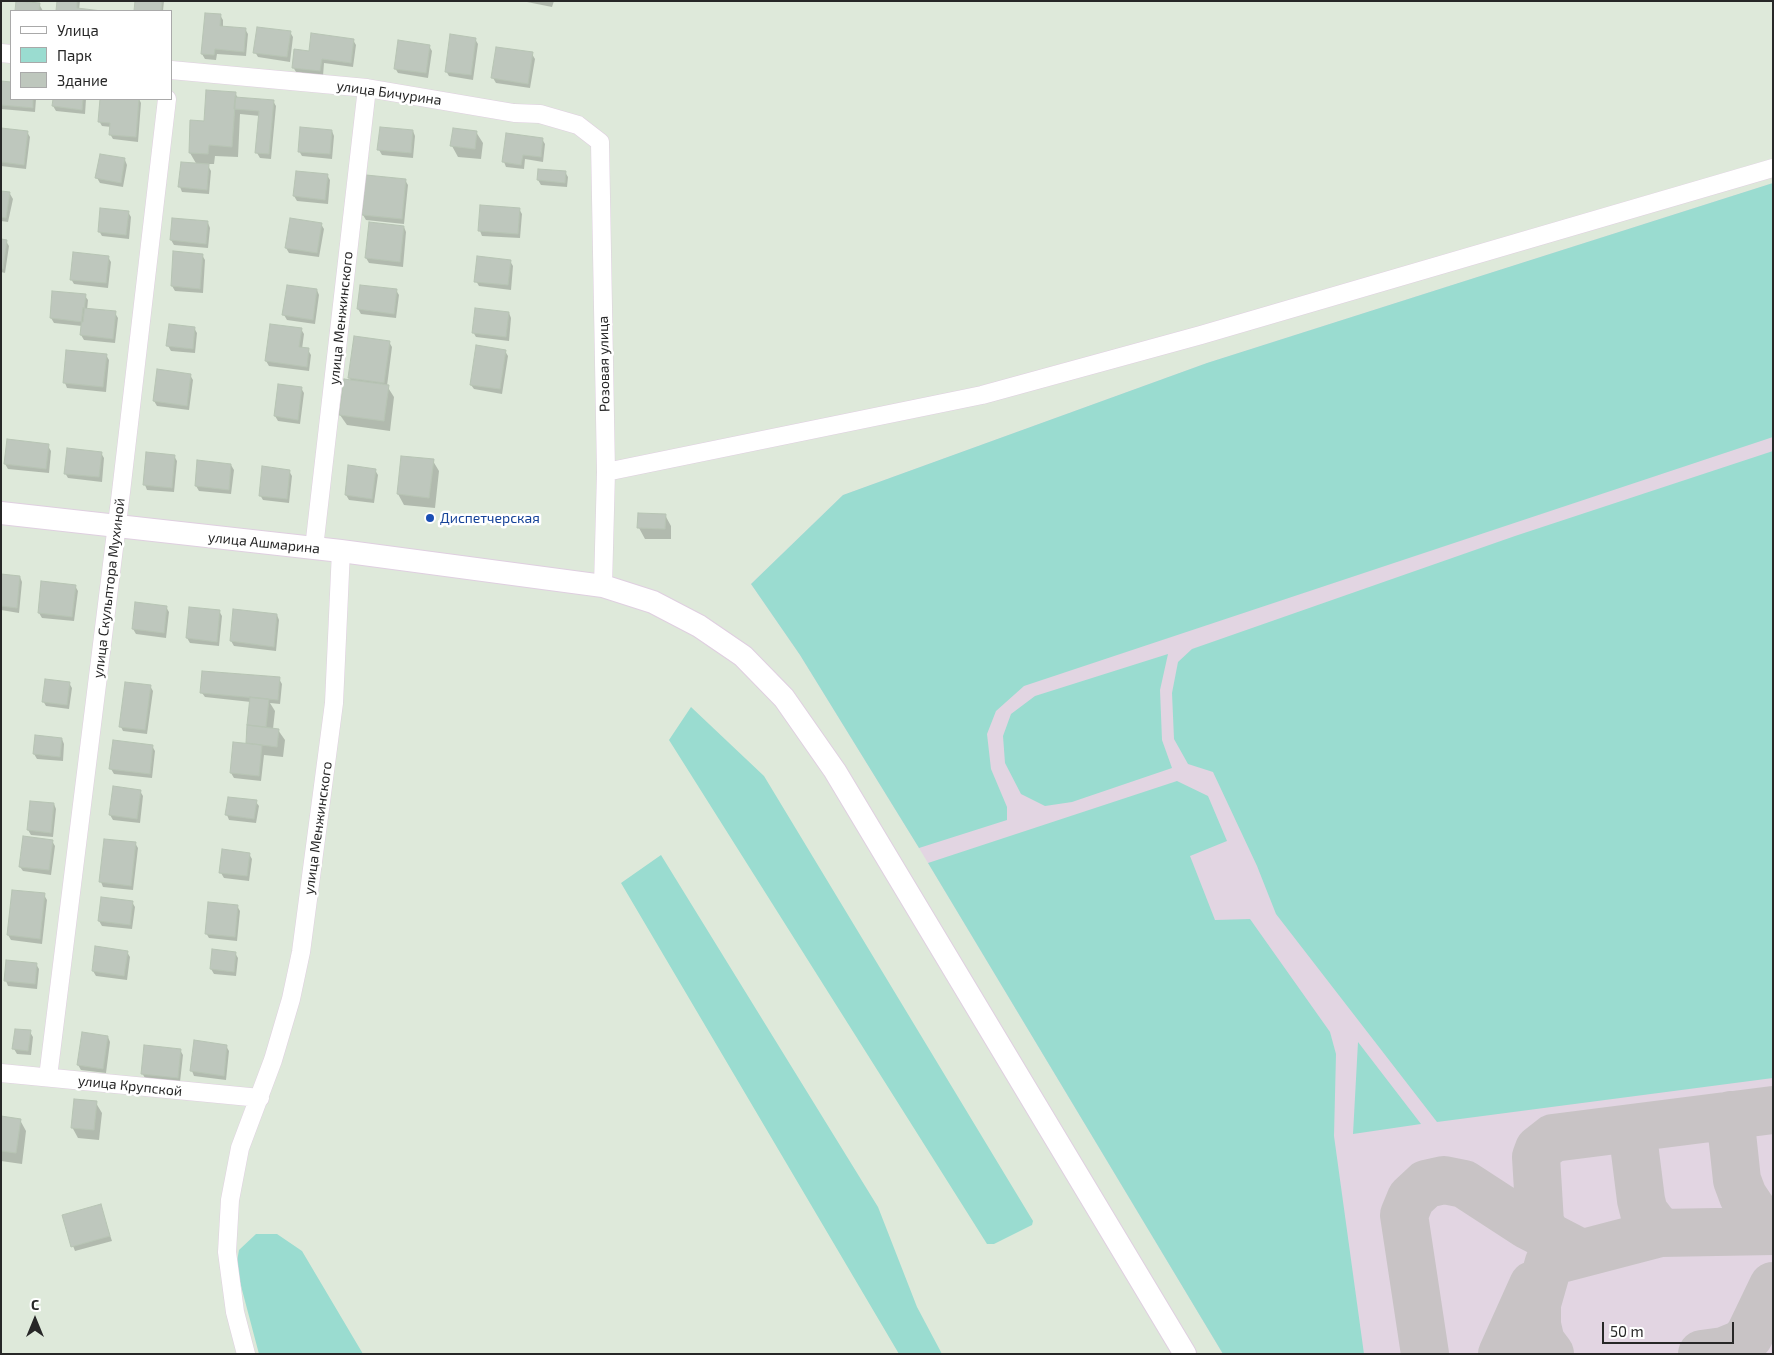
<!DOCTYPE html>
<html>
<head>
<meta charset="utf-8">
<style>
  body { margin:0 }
  #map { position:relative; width:1774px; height:1355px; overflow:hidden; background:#dee9da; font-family:"Exo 2",sans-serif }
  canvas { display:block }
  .frame { position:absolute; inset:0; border:2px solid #272727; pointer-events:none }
  .legend { position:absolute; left:10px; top:10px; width:162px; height:90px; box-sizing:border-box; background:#fff; border:1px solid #a9a9a9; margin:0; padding:6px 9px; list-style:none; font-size:15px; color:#272727 }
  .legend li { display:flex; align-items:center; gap:10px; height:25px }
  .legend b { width:25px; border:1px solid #a9a9a9 }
  .north { position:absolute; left:10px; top:1295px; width:50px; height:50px; -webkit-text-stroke:4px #fff; paint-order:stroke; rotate:0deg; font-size:14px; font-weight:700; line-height:20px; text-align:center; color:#272727 }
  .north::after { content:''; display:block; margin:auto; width:18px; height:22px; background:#272727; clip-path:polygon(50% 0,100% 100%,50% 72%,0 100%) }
  .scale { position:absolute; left:1602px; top:1322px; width:132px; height:22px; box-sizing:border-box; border:2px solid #272727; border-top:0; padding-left:6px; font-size:15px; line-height:18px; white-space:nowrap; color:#272727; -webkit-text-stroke:4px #fff; paint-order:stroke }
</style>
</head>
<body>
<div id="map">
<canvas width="1774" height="1355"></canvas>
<div class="frame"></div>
<ul class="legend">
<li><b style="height:6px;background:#fff"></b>Улица</li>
<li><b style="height:14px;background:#9adcd0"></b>Парк</li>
<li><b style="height:14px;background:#bec7bd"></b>Здание</li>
</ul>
<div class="north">С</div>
<div class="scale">50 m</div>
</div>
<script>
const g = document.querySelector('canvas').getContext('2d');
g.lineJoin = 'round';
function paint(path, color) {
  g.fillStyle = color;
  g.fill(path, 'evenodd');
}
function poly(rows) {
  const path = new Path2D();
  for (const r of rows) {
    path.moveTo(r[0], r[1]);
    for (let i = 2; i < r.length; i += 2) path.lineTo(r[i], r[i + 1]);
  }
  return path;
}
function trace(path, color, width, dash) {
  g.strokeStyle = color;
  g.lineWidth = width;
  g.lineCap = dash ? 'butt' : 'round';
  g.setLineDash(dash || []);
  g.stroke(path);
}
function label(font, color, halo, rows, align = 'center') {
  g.font = font + ' "Exo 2",sans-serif';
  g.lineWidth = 5;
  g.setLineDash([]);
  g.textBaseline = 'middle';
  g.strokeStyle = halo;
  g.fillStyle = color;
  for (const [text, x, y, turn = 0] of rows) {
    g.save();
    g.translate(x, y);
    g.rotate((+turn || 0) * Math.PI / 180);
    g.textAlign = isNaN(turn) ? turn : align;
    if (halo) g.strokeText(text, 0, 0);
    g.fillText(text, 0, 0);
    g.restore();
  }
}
const airport = poly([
  [1773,183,1773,1354,1223,1354,919,848,800,655,751,584,843,495,1207,363]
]);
const green = poly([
  [1773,183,1773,437,1024,686,996,711,987,734,991,769,1007,807,1007,820,919,848,800,655,751,584,843,495,1207,363],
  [1773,451,1773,1078,1437,1122,1276,914,1257,866,1213,772,1188,764,1174,739,1172,693,1178,662,1192,649,1515,536],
  [1168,654,1160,690,1162,740,1172,768,1072,802,1045,806,1021,794,1005,763,1003,736,1011,714,1035,696],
  [691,707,764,776,1033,1221,1032,1225,994,1244,987,1244,669,740],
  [1177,781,1208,796,1227,841,1190,856,1215,920,1250,919,1330,1032,1336,1054,1334,1136,1364,1354,1223,1354,928,863],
  [661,855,878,1207,917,1307,942,1354,899,1354,621,883],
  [1358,1042,1421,1124,1353,1134],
  [256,1234,277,1234,302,1251,363,1354,259,1354,236,1267,239,1250]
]);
const shadow = poly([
  [59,1,80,1,79,10,91,11,58,11],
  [136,1,164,1,163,11,135,11],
  [522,1,554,1,552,7],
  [18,2,39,4,43,11,16,11],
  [220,15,223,20,223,27,245,29,248,34,246,56,217,54,216,60,205,59,202,54],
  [290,32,293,37,290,62,258,57,255,52],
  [475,39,478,44,473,80,449,76,446,71],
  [353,40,356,45,353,67,324,63,323,76,296,72,293,67,310,52],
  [429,46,432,51,428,78,398,73,395,68],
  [532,54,535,59,530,88,496,83,493,78],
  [1,83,11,83,11,99,36,99,35,112,1,109],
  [235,93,238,98,273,101,276,106,271,159,260,158,257,153,260,116,240,114,238,157,215,156,214,164,207,164,211,171,209,194,182,192,180,187,197,165,190,153,205,123],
  [54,99,86,99,85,114,56,111,53,106],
  [101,99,139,99,141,103,138,142,113,139,110,134,111,127,102,126,99,121],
  [1,129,27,132,30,137,26,169,1,166],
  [332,131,334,136,332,159,302,156,299,151],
  [413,131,415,136,413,158,382,155,379,150],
  [476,132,483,143,481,159,458,157,452,146],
  [542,139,545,144,543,162,525,159,524,169,506,167,504,162],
  [125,160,127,165,123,187,100,183,97,178],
  [565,172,568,177,567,187,541,185,538,180],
  [327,175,330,180,328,204,297,201,294,196],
  [405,180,408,185,404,224,366,220,363,215],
  [1,192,10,194,13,199,8,222,1,221],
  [519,209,522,214,520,238,482,236,480,231],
  [128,212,131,217,129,239,102,236,99,231],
  [208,223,210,228,208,248,174,245,171,240],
  [321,224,324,229,319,257,289,253,286,248],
  [404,227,406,232,403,267,369,263,366,258],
  [1,240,6,241,9,246,5,273,1,272],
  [202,255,205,260,203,293,175,291,172,286],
  [108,257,111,262,108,288,74,284,71,279],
  [510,261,513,266,511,290,479,286,476,281],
  [317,290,319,295,315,324,287,320,284,315],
  [396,290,399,295,396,318,361,314,358,309],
  [85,296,88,300,87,310,115,313,118,318,115,343,84,340,81,335,82,326,54,323,51,318],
  [509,313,511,318,509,341,476,337,473,332],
  [271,325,301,329,304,334,302,349,308,350,311,355,309,371,269,366,266,361],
  [194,328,197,333,195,353,171,351,168,346],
  [389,342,392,347,387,386,394,397,390,431,347,425,340,415,351,381,349,377],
  [505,351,508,356,502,394,474,389,471,385],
  [106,355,109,360,106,392,67,388,65,383],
  [190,375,193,380,189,410,157,406,154,401],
  [301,388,304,393,300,424,278,421,275,416],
  [48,446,51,451,49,473,8,469,5,464],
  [101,453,104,458,102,482,68,478,65,473],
  [174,456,177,461,174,492,147,490,145,485],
  [433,461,439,471,435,508,404,505,398,494],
  [231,465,234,470,231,494,199,491,196,486],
  [375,470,378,475,374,503,349,500,346,495],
  [289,471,292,476,289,503,263,500,260,495],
  [665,515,671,526,671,539,645,539,639,528],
  [1,575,20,577,22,582,19,613,1,610],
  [75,586,78,591,74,621,42,618,39,613],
  [166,607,169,612,166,638,136,634,133,629],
  [219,611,222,616,219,646,190,643,187,638],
  [235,611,277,615,279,620,276,651,234,646,231,641],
  [279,679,282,684,280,704,270,703,275,711,273,729,278,730,285,740,283,757,264,755,261,781,234,778,231,773,248,745,251,702,205,697,202,693],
  [69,683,72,688,69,709,46,706,43,701],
  [150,686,153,691,147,734,123,731,121,727],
  [62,739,64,744,63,761,37,759,34,754],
  [152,746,155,751,152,778,114,774,111,769],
  [140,791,143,796,140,823,113,820,110,815],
  [256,802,259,806,256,823,229,820,227,815],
  [54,804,56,809,53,837,31,835,28,830],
  [52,841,55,846,51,875,23,871,20,867],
  [135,843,138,848,133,890,103,887,101,882],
  [249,854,252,859,249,881,224,878,221,873],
  [44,895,47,900,42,944,11,940,8,935],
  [132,902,135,907,132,929,102,926,99,921],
  [237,906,240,911,237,941,209,938,206,933],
  [127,952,130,957,127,980,96,976,93,971],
  [235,953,238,958,236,976,214,974,211,969],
  [36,964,39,969,37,989,8,986,6,981],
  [30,1032,33,1037,31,1055,17,1054,14,1049],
  [108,1037,110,1042,106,1073,81,1070,78,1065],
  [226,1046,229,1051,226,1080,194,1076,192,1071],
  [180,1050,183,1055,180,1082,145,1078,142,1073],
  [96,1103,102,1113,99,1140,78,1138,72,1127],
  [1,1117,20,1120,26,1131,22,1164,1,1161],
  [100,1205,112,1241,75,1251,73,1246]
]);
const taxiway = poly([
  [1730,1115,1737,1180,1743,1196,1762,1224,1773,1228],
  [1632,1128,1641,1200,1644,1212,1660,1233],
  [1547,1235,1540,1223,1536,1157,1539,1149,1553,1138,1773,1110],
  [1425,1354,1404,1215,1411,1198,1426,1184,1444,1180,1464,1184,1527,1225,1581,1253],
  [1502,1354,1533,1285],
  [1550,1354,1541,1342,1537,1325,1537,1304,1549,1262,1660,1233,1773,1231],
  [1702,1354,1724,1351,1741,1344,1749,1336,1773,1286]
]);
const building = poly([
  [16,1,40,3,39,11,15,11,16,1],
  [57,1,77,1,77,8,102,11,56,11,57,1],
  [135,1,162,1,161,11,134,11,135,1],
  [205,13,221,14,220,26,246,28,244,52,215,49,214,55,201,54,205,13],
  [257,27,291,31,287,57,253,53,257,27],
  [311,33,354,39,351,63,322,59,320,71,292,68,294,49,309,51,311,33],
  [450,34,476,38,471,75,445,72,450,34],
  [398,40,430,45,426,73,394,69,398,40],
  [496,47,533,52,528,84,491,78,496,47],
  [1,81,11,82,11,99,33,99,33,108,1,105,1,81],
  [206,90,236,92,232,147,209,145,208,154,189,153,190,120,204,121,206,90],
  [235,97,274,100,269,154,255,153,259,111,234,109,235,97],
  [53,99,83,99,82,110,52,106,53,99],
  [100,99,139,99,136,137,109,135,110,123,98,122,100,99],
  [300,127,332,130,330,154,298,152,300,127],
  [380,127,413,130,411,153,377,150,380,127],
  [1,128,28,131,24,165,1,162,1,128],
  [453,128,477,131,475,149,450,146,453,128],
  [506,133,543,138,541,157,523,155,521,165,502,162,506,133],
  [100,154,125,158,121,183,95,178,100,154],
  [181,162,209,164,207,190,178,187,181,162],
  [538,169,566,171,565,183,537,180,538,169],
  [296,171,328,174,325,200,293,196,296,171],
  [366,175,406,179,402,219,362,215,366,175],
  [1,191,10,192,6,218,1,217,1,191],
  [480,205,520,208,518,234,478,231,480,205],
  [100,208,129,211,126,235,98,232,100,208],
  [172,218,208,221,206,244,170,240,172,218],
  [290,218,322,223,317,253,285,248,290,218],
  [369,222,404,226,400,262,365,258,369,222],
  [1,239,7,240,3,269,1,268,1,239],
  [173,251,203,254,200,289,171,286,173,251],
  [73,252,109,256,106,283,70,280,73,252],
  [477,256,511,260,508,285,474,282,477,256],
  [287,285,317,289,313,320,282,315,287,285],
  [360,285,397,289,394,314,357,309,360,285],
  [52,291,86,294,83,322,50,318,52,291],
  [83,308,116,311,113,339,80,335,83,308],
  [475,308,509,312,506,337,472,333,475,308],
  [169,324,195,327,193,349,166,346,169,324],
  [270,324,302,328,299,347,309,348,307,367,265,361,270,324],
  [354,336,390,341,384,383,348,378,354,336],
  [476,345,506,350,500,389,470,385,476,345],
  [66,350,107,354,103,387,63,383,66,350],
  [157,369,191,374,187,406,153,401,157,369],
  [344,379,389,385,384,421,339,415,344,379],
  [278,384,302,387,298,420,274,416,278,384],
  [7,439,49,444,46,469,4,464,7,439],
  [67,448,102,452,99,477,64,474,67,448],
  [146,452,175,455,172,488,143,485,146,452],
  [401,456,434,459,429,498,397,494,401,456],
  [197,460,231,464,229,490,195,486,197,460],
  [348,465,376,469,372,499,345,495,348,465],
  [262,466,290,470,287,499,259,496,262,466],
  [638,513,666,514,665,529,637,528,638,513],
  [1,574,20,576,17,608,1,606,1,574],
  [41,581,76,585,72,617,38,613,41,581],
  [135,602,167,606,164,633,132,629,135,602],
  [189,607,220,610,217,642,186,638,189,607],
  [233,609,277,614,274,647,230,641,233,609],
  [202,671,280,677,278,700,200,693,202,671],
  [45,679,70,682,67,705,42,702,45,679],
  [125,682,151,685,145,730,119,727,125,682],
  [250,697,269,699,266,727,247,725,250,697],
  [247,725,279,729,277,747,246,743,247,725],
  [35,735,62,738,60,757,33,754,35,735],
  [113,740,153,745,150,774,109,769,113,740],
  [233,742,262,745,259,776,230,773,233,742],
  [113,786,141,790,137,819,109,815,113,786],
  [228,797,257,800,254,819,225,815,228,797],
  [30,801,54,803,51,833,27,830,30,801],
  [23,836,53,840,49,870,19,867,23,836],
  [104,839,136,842,131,886,99,882,104,839],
  [222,849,250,853,247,876,219,873,222,849],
  [12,890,45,893,40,939,7,935,12,890],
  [101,897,133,901,130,925,98,921,101,897],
  [208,902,238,905,235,937,205,934,208,902],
  [95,946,128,951,124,976,92,971,95,946],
  [212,949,236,952,234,972,210,969,212,949],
  [6,960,37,963,35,984,4,981,6,960],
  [15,1029,31,1030,28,1051,12,1049,15,1029],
  [82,1032,108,1036,103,1069,77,1065,82,1032],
  [194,1040,227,1045,224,1076,190,1071,194,1040],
  [144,1045,181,1049,178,1078,141,1074,144,1045],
  [74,1099,97,1101,94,1130,71,1128,74,1099],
  [1,1116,21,1119,16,1153,1,1151,1,1116],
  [101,1204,110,1236,71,1247,62,1215,101,1204]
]);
const minor = poly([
  [1,53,11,54],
  [171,70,367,88,514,113,540,114,578,125,600,142,606,472,603,586],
  [606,472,982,395,1201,335,1773,168],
  [314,548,367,88],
  [1,1073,260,1098],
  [48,1077,121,492,167,99],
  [246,1354,235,1312,227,1252,230,1200,240,1148,273,1060,291,999,301,952,334,703,341,551]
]);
const tertiary = poly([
  [1,513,341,551,603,586,653,602,699,626,743,656,784,698,835,771,1185,1354]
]);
const markers = [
  [430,518,5,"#1a4fb4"]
];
const streetNames = [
  ["улица Бичурина",389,93,8],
  ["улица Менжинского",341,318,-84],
  ["Розовая улица",604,364,-91],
  ["улица Ашмарина",264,543,6],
  ["улица Скульптора Мухиной",109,588,-83],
  ["улица Менжинского",318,828,-82],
  ["улица Крупской",130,1086,6]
];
const transitNames = [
  ["Диспетчерская",440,518]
];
paint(airport, '#e2d5e2');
paint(green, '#9adcd0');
paint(shadow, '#0003');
trace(taxiway, '#c8c3c5', 48);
paint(building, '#bec7bd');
trace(building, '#b7c4b4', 1);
trace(minor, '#dfcfe0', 19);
trace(tertiary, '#dfcfe0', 24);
trace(minor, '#fff', 18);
trace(tertiary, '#fff', 22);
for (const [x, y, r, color] of markers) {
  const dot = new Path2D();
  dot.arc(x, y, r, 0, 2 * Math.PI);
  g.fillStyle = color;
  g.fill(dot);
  trace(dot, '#fff', 2);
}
label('14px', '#272727', '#fff', streetNames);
label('14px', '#164399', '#fff', transitNames, 'left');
</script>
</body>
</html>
